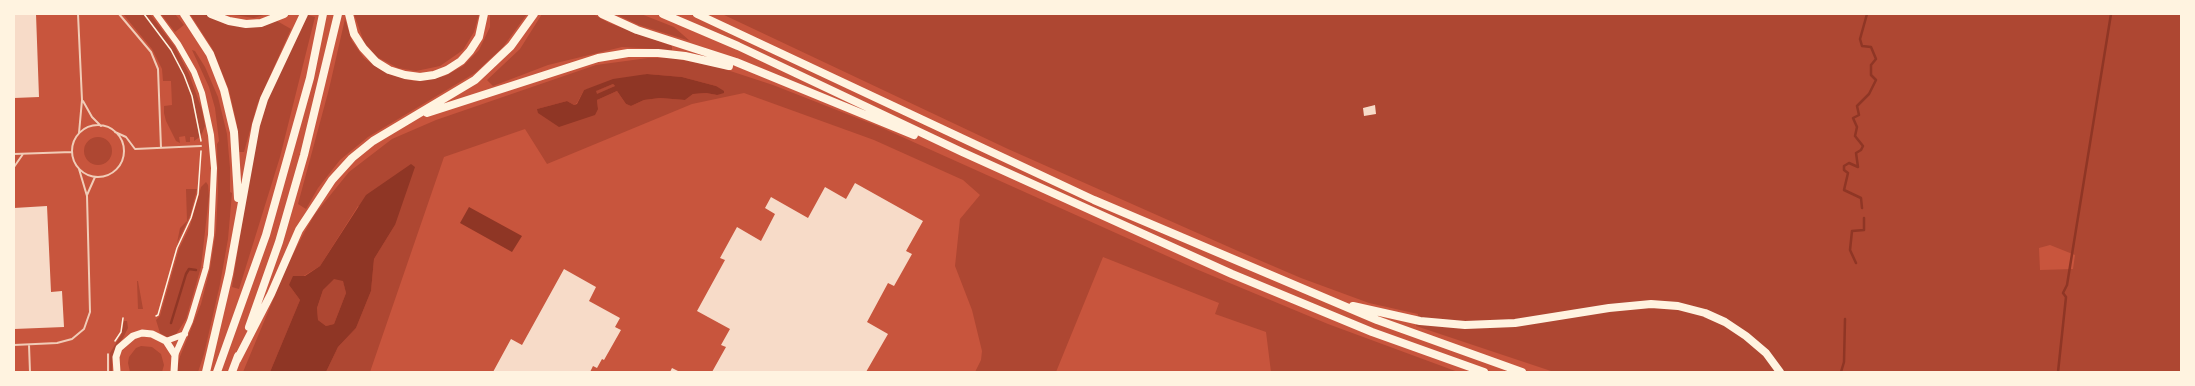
<!DOCTYPE html>
<html>
<head>
<meta charset="utf-8">
<style>
  body { margin:0 }
  #map { position:relative; width:2195px; height:386px; overflow:hidden; background:#c8553d; font-family:Arial,sans-serif }
  canvas { display:block }
  .frame { position:absolute; inset:0; border:15px solid #fff3e0; pointer-events:none }
</style>
</head>
<body>
<div id="map">
<canvas width="2195" height="386"></canvas>
<div class="frame"></div>
</div>
<script>
const g = document.querySelector('canvas').getContext('2d');
g.lineJoin = 'round';
function paint(path, color) {
  g.fillStyle = color;
  g.fill(path, 'evenodd');
}
function poly(rows) {
  const path = new Path2D();
  for (const r of rows) {
    if (r.length === 3) {
      path.moveTo(r[0] + r[2], r[1]);
      path.arc(r[0], r[1], r[2], 0, 2 * Math.PI);
      continue;
    }
    path.moveTo(r[0], r[1]);
    for (let i = 2; i < r.length; i += 2) path.lineTo(r[i], r[i + 1]);
  }
  return path;
}
function trace(path, color, width, dash) {
  g.strokeStyle = color;
  g.lineWidth = width;
  g.lineCap = dash ? 'butt' : 'round';
  g.setLineDash(dash || []);
  g.stroke(path);
}
const green = poly([
  [123,14,150,14,175,47,189,74,202,110,205,126,201,136,194,141,194,137,190,137,190,142,186,142,185,136,179,137,180,143,176,141,166,121,164,113,164,106,172,105,171,81,163,81,162,69,152,49],
  [161,14,175,14,184,25,175,32],
  [190,14,206,14,225,24,244,27,258,27,277,21,291,29,257,105,244,152,239,152,237,125,229,90,212,48],
  [228,14,267,14,254,18],
  [354,14,479,14,474,32,463,50,440,66,416,71,398,68,377,57,364,42],
  [490,14,527,14,503,47,475,73,368,137,340,160,318,188,306,209,298,204,329,89,345,19,352,41,364,58,381,70,395,76,414,81,445,76,463,66,479,50,490,27],
  [542,14,593,14,609,23,672,46,672,50,622,47,548,65,493,86,487,80,520,49],
  [615,14,641,14,674,27,690,41,639,25],
  [722,14,2181,14,2181,372,1554,372,1416,326,1418,314,1369,303,1301,278,1238,251,1008,149],
  [2050,245,2075,255,2073,269,2040,270,2039,248],
  [308,15,315,17,280,157,239,289,232,287,255,143,268,99],
  [192,50,195,51,205,67,218,97,227,134,230,168,230,192,232,193,228,239,220,284,204,354,198,372,177,372,179,359,201,304,210,269,216,230,218,191,217,144,219,141,215,108,209,87],
  [648,58,672,58,718,67,773,85,880,127,1196,269,1328,324,1458,372,1271,372,1266,332,1215,314,1219,303,1103,257,1056,372,975,372,981,360,982,351,972,310,955,266,960,219,980,195,963,180,874,140,744,93,692,104,547,164,525,129,444,157,370,372,326,372,338,347,356,328,371,291,374,259,395,225,358,206,320,266,289,285,300,300,270,372,243,372,288,264,304,233,315,214,349,172,392,139,436,120,596,65],
  [647,74,682,77,716,86,717,95,706,93,693,94,685,100,660,98,644,100,631,106,626,104,617,91,597,100,598,109,537,109,567,101,574,105,577,103,584,90],
  [613,84,615,86,597,95,595,91],
  [98,151,14],
  [206,182,208,185,209,196,201,267,186,319,175,336,167,337,160,333,156,320,160,316,179,249,190,226,201,187],
  [186,189,197,189,190,216,177,243,180,228,187,221],
  [334,278,343,280,346,293,334,324,326,326,318,320,317,308,323,290],
  [137,281,138,281,143,309,138,309],
  [124,321,127,321,128,328,123,338,116,347,112,357,112,372,110,372,110,353,121,335],
  [141,346,152,347,161,354,164,365,162,372,130,372,128,363,129,357,136,348]
]);
const water = poly([
  [647,74,682,77,716,86,724,91,724,93,717,95,706,93,693,94,685,100,660,98,644,100,631,106,626,104,617,91,597,100,598,109,595,115,559,127,538,113,537,109,567,101,574,105,577,104,584,90,613,79],
  [613,84,615,86,597,94,596,91],
  [411,164,415,167,395,225,374,259,371,291,356,328,338,347,326,372,270,372,300,300,289,285,293,276,305,276,320,266,366,195],
  [334,279,343,281,346,293,334,324,326,326,318,320,317,308,323,290],
  [469,207,522,236,512,252,460,223]
]);
const stream = poly([
  [1862,208,1861,198,1844,190,1848,173,1844,170,1844,166,1849,163,1858,167,1856,153,1861,150,1863,146,1855,136,1857,127,1853,118,1859,115,1857,106,1869,94,1876,80,1871,75,1871,65,1876,59,1871,47,1862,46,1860,39,1867,14],
  [1856,263,1850,250,1852,231,1864,230,1864,218],
  [171,323,186,274,189,269,196,270],
  [1841,372,1844,362,1845,319],
  [2058,372,2066,297,2063,293,2067,285,2111,14]
]);
const building = poly([
  [14,14,36,14,39,97,14,98],
  [1375,105,1376,114,1364,116,1363,108],
  [855,183,923,221,906,251,912,254,894,286,888,283,867,322,888,334,866,372,712,372,726,347,721,345,730,329,697,311,725,260,720,258,737,227,761,241,775,214,765,208,771,197,808,218,825,187,846,199],
  [47,206,51,292,62,291,64,327,14,329,14,208],
  [564,269,596,287,589,301,620,318,615,327,621,330,604,360,602,359,597,368,593,366,590,372,493,372,511,339,522,345],
  [672,368,680,372,670,372]
]);
const path = poly([
  [144,14,171,50,184,75,192,96,201,141],
  [156,316,158,315,177,248,191,218,198,194,201,151],
  [115,341,121,332,123,318],
  [108,372,108,354]
]);
const service = poly([
  [78,14,82,100,79,133],
  [119,14,151,52,158,69,161,148],
  [83,101,92,117,101,126],
  [98,151,26],
  [115,132,126,137,135,149,201,146],
  [14,154,72,152],
  [14,167,23,154],
  [87,195,95,177],
  [14,345,57,343,72,339,84,329,90,312,87,196,79,169],
  [29,345,30,372]
]);
const secondary = poly([
  [156,14,178,44,194,72,202,93,211,135,214,168,211,235,206,268,190,321,175,355],
  [166,341,185,334]
]);
const primary = poly([
  [117,372,116,357,119,348,133,336,142,333,152,334,166,341,175,355,174,372]
]);
const motorway = poly([
  [184,14,210,54,224,90,234,132,238,198],
  [211,14,229,21,246,24,261,23,284,14],
  [349,14,354,34,363,48,376,62,389,70,405,75,420,77,434,75,447,70,461,61,470,51,479,37,484,14],
  [602,14,637,30,736,62,914,135],
  [663,14,738,46,962,152,1232,274,1372,332,1484,372],
  [697,14,1094,200,1377,320,1522,372],
  [427,113,598,58,628,53,658,53,685,56,729,66],
  [1353,306,1420,321,1465,325,1515,323,1609,308,1651,304,1678,306,1705,313,1725,322,1746,336,1766,353,1780,372],
  [249,327,279,242,304,155,338,14],
  [237,360,271,294,299,230,332,180,352,158,373,141,475,80,511,46,534,14],
  [206,372,229,274,256,125,264,99,304,14],
  [217,372,266,235,310,78,323,14],
  [232,372,238,356]
]);
paint(green, '#ae4732');
paint(water, '#8f3625');
trace(stream, '#8f3625', 2.5);
paint(building, '#f7dbc8');
trace(path, '#fff3e0', 1.5);
trace(service, '#f1ccb7', 2);
trace(secondary, '#fff3e0', 6);
trace(primary, '#fff3e0', 7);
trace(motorway, '#fff3e0', 8);
</script>
</body>
</html>
